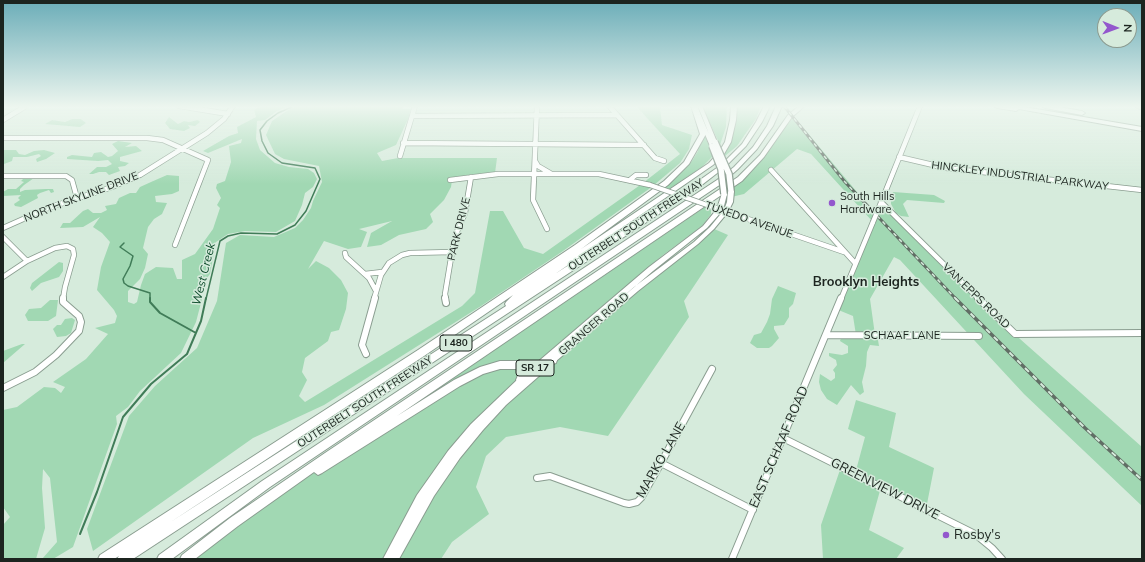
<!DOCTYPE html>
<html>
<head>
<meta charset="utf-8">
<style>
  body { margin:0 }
  #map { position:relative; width:1145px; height:562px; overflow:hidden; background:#d6ebdc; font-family:Mulish,sans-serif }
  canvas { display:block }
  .frame { position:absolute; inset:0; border:4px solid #1c241f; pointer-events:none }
  .north { position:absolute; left:1097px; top:8px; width:40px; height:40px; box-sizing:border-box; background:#d6ebdc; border:1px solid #8c9b90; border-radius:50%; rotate:91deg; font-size:11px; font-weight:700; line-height:16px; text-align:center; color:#1c241f }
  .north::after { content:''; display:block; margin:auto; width:14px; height:18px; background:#9357cd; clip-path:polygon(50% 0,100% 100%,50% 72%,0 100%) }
</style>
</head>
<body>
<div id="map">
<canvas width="1145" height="562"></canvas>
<div class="frame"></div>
<div class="north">N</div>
</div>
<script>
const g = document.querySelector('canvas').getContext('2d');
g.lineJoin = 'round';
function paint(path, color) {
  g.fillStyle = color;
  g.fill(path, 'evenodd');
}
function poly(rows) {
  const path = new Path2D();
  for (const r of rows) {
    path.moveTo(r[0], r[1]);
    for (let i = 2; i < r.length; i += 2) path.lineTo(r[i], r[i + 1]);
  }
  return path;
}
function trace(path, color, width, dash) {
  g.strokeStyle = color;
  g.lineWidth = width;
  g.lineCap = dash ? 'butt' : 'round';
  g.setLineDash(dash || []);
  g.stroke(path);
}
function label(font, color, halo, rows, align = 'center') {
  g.font = font + ' Mulish,sans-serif';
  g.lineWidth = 3;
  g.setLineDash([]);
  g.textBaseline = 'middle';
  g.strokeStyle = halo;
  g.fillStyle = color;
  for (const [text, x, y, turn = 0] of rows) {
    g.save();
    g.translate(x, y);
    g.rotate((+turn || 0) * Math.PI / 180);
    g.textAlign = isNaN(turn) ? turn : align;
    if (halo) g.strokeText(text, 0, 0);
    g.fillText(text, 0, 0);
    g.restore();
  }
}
const green = poly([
  [262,106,290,106,277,111,265,120,257,121,256,139,260,150,275,163,289,167,308,169,314,173,317,179,313,187,305,193,302,205,295,221,276,232,245,231,228,234,216,242,210,274,198,290,202,299,196,322,181,353,140,391,128,407,116,416,117,424,73,547,53,559,42,559,57,542,50,478,43,469,42,488,45,528,36,559,3,559,3,525,10,517,3,507,3,410,17,407,44,387,55,388,61,393,65,387,53,382,86,359,108,334,95,328,115,323,117,316,114,310,97,290,101,267,110,242,102,233,93,227,100,217,83,227,60,228,63,223,70,223,83,211,88,209,93,213,101,213,107,210,105,206,116,204,119,198,130,193,136,193,140,187,151,182,167,175,179,176,179,191,172,194,155,196,156,202,167,203,162,214,154,219,148,227,143,248,148,254,145,268,140,279,128,291,128,302,134,304,137,302,141,285,145,274,156,267,173,268,177,279,182,279,182,260,195,254,213,229,220,208,217,205,221,198,216,188,217,184,225,181,231,162,229,146,241,143,242,139,208,153,203,151,229,136,238,133,237,127,256,117,254,110],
  [298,106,401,106,403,109,411,109,408,119,396,145,377,153,382,161,398,158,497,158,495,173,452,180,451,187,444,200,430,214,433,222,426,229,399,235,381,245,367,247,371,233,392,221,359,229,367,232,361,247,348,249,324,241,308,269,316,261,329,268,341,280,348,293,346,309,339,330,331,332,328,341,305,358,302,372,307,380,299,396,305,402,462,306,475,293,490,211,503,211,524,248,543,254,643,183,680,154,636,106,660,106,662,125,692,135,689,149,680,163,653,186,563,251,481,306,324,405,253,438,93,551,87,529,129,416,155,386,197,348,217,301,226,243,240,235,274,237,295,228,303,220,311,208,313,201,322,182,319,166,284,159,275,154,266,135,272,121,291,108],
  [702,106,727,106,726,127,720,145],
  [736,106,761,106,756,119,746,133,737,146,725,156,723,153,736,116],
  [792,114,876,215,881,202,1011,331,1142,447,1142,506,1024,394,900,260,894,257,870,299,875,335,856,335,853,316,836,309,873,222,811,154,797,149,744,194,731,197,732,188,750,169],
  [169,117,178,124,184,121,189,122,198,120,200,122,195,126,188,125,190,128,184,131,170,129,165,123],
  [72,119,81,119,86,123,80,127,45,124,52,120,65,122],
  [697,121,699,121,713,156,702,167,669,189,664,187,674,180,692,161,698,151,700,135],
  [118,141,132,143,125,147,136,146,142,151,120,157,120,161,129,163,125,166,118,167,120,171,109,175,106,172,99,172,93,174,89,174,97,167,106,167,112,164,108,160,98,161,67,159,67,157,72,155,92,157,94,153,101,152,108,157,112,156,118,151,112,144],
  [3,150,16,150,19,154,25,155,34,151,44,150,55,153,46,159,37,162,36,159,41,156,39,154,27,157,13,157,12,161,4,164],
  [24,178,34,178,24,185,20,189,20,192,25,190,46,189,53,189,54,192,51,193,49,190,40,193,37,195,38,198,21,207,15,206,14,204,20,200,18,198,21,195,3,196,3,192,8,189,16,189,24,182,21,181],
  [893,192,934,195,945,201,944,203,907,200,903,204,909,217,901,216,896,213,891,204,891,197],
  [705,207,711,210,711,214,702,226,663,255,537,362,503,362,400,416,396,416],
  [712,228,728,235,684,301,689,317,608,436,560,427,506,437,486,456,476,487,489,514,452,542,441,559,395,559,431,493,504,403],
  [59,262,63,263,63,271,59,277,41,283,32,291,30,288,32,283],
  [778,286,796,293,793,304,789,308,789,317,784,325,774,326,774,329,779,338,772,346,769,348,757,348,750,343,754,335,761,333,767,322,770,314,772,299],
  [50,300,58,300,56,316,48,321,28,321,25,315,29,309,41,308],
  [72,318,75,320,71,333,66,336,57,337,53,329,57,325,61,325,65,319],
  [841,338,874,338,878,340,879,346,870,345,867,352,866,366,862,382,864,392,860,395,851,385,837,405,827,399,821,390,819,382,820,374,831,381,835,378,835,373,833,370,837,365,836,360,829,356,829,353,842,355,848,353,848,346,840,341],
  [22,344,25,344,3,363,3,351],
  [514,364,524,373,502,397,387,559,186,559,304,478,468,376],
  [856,400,896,413,889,447,934,468,926,509,881,487,869,530,904,548,896,559,823,559,821,525,841,467,855,474,865,437,848,429]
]);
const streamFar1 = poly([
  [124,243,120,247,133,256,130,266,123,279,124,283,128,286,150,293,150,299],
  [206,299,220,241,228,236,241,233,277,234,295,225,306,211,320,179,315,168,282,163,268,153,262,141,260,130,267,121,278,113,294,106]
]);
const stream = poly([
  [150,298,150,302,160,313,196,333],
  [80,534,97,492,123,417,151,384,187,354,201,321,206,298]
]);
const minorFar1 = poly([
  [179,106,228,114],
  [537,106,533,200,547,229],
  [609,106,655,158,664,161],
  [1138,106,1142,107],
  [412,116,617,115],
  [3,120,26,106],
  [3,138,147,138,163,140,208,160,175,245],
  [403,143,644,145],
  [400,156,415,106],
  [899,157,946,168,1142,190],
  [535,161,538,166,550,173],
  [771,170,855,263],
  [3,176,66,176,72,180,77,198],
  [631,179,636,175,646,175],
  [450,180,498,174,599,174,650,185],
  [881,202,979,299],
  [710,206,844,252],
  [878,210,920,106],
  [3,228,48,208,112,187,140,175,207,133,224,119,233,106],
  [3,237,27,261],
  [345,253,346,257,369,278,376,291],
  [365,274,382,272],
  [3,277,27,261,55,248,67,246,73,249,74,255,65,287,63,299],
  [374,299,381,275,389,263,402,255,410,253,452,252],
  [446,299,445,294,452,252,456,234,465,213,471,177],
  [841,299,873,222]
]);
const minor = poly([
  [445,298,446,303],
  [978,298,1015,334,1142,333],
  [826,335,979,336],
  [366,354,362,345,375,298],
  [3,388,35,372,56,355,79,331,81,322,79,316,63,302,63,298],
  [783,438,975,534,992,548,1002,559],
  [661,463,753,510],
  [537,478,550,476,624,503,629,504,637,502,641,498,661,463,712,369],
  [732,559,841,298]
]);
const major = poly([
  [693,106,697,106,709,134,698,106,702,106,717,142,715,143,713,142,714,146,714,147,710,147,710,146,693,106],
  [731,189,734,191,733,202,728,212,714,229,698,244,638,291,555,362,506,405,483,430,460,458,434,496,399,559,383,559,417,495,448,451,471,424,519,378,649,267,703,226,717,209,722,193,726,193,727,194,723,210,707,228,653,271,604,313,634,287,694,242,710,227,724,210,727,202,728,191,731,189]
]);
const highway = poly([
  [691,106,697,106,706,134,689,164,668,185,581,249,709,163,719,152,725,142,730,120,731,106,737,106,736,120,731,142,724,154,713,165,555,274,690,187,721,165,742,144,756,122,764,106,770,106,762,122,746,146,725,167,694,191,133,559,117,559,119,556,114,559,98,559,100,555,418,350,575,245,664,181,684,162,700,134,691,106],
  [513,295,506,302,505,304,506,306,169,523,424,356,513,295],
  [776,106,782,106,773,126,757,149,738,169,721,184,270,487,172,559,157,559,159,555,262,481,717,180,734,167,753,147,767,126,776,106],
  [799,106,805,106,792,117,764,157,742,181,397,416,454,380,480,367,500,361,539,361,553,356,556,357,557,360,556,363,539,369,527,369,529,373,524,383,521,384,518,383,516,380,519,373,516,369,500,369,483,374,460,386,322,473,318,475,314,472,238,526,195,559,180,559,182,555,230,518,325,453,738,177,760,155,788,115,799,106],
  [994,106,1019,106,1142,127,1142,131,1019,109,1016,111,997,108,994,106],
  [1042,106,1053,106,1082,111,1085,113,1082,115,1045,108,1042,106]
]);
const railFar1 = poly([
  [784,106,845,182,956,299]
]);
const rail = poly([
  [955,298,1085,428,1142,480]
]);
const minorBridge = poly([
  [650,185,710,206],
  [873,222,878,210]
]);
const majorBridge = poly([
  [715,142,729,174,731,191],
  [712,146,721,169,724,194]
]);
const markers = [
  [832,203,4,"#9357cd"],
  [946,535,4,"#9357cd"]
];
const shields = [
  [456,343,32],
  [535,368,38]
];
const shieldNames = [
  ["I 480",456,343],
  ["SR 17",535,368]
];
const streetNames = [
  ["HINCKLEY INDUSTRIAL PARKWAY",1020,176,7],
  ["NORTH SKYLINE DRIVE",81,197,-21],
  ["TUXEDO AVENUE",749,220,19],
  ["OUTERBELT SOUTH FREEWAY",636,225,-33],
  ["PARK DRIVE",459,229,-76],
  ["VAN EPPS ROAD",976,296,44],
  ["GRANGER ROAD",594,324,-41],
  ["SCHAAF LANE",902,336],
  ["OUTERBELT SOUTH FREEWAY",365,402,-33]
];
const poiNames = [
  ["South Hills",840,197],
  ["Hardware",840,210]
];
const waterNames = [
  ["West Creek",204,274,-76]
];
const quarterNames = [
  ["Brooklyn Heights",866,282]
];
const nearStreetnames = [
  ["EAST SCHAAF ROAD",779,447,-67],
  ["MARKO LANE",661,460,-60],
  ["GREENVIEW DRIVE",885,489,27]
];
const nearPoinames = [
  ["Rosby's",954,535]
];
paint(green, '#a1d8b3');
trace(streamFar1, '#407c58', 1.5);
trace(stream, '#407c58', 2);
trace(minorFar1, '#8a9d90', 6);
trace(minor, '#8a9d90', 8);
trace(major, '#8a9d90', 2);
trace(highway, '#8a9d90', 2);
trace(minorFar1, '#fff', 4.5);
trace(minor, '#fff', 6);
paint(major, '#fff');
paint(highway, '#fff');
trace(railFar1, '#616e65', 3);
trace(rail, '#616e65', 3.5);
trace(railFar1, '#d6ebdc', 1.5, [4]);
trace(rail, '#d6ebdc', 2, [5.5]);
trace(minorBridge, '#8a9d90', 6, []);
trace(majorBridge, '#8a9d90', 8, []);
trace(minorBridge, '#fff', 4.5);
trace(majorBridge, '#fff', 5.5);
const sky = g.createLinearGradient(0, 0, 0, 184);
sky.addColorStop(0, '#6badb8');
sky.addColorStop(0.58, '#edf6ef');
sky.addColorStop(1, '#edf6ef00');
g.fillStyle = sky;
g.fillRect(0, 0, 1145, 184);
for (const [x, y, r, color] of markers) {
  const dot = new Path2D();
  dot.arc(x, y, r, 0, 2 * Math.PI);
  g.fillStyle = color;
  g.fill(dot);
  trace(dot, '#d6ebdc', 1.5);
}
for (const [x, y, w] of shields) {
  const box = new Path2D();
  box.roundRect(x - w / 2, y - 8, w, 16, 3);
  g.fillStyle = '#d6ebdc';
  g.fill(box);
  trace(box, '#1c241f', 1);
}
label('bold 10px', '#1c241f', null, shieldNames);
label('11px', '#1c241f', '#d6ebdc', streetNames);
label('11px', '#1c241f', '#d6ebdc', poiNames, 'left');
label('italic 12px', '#12502f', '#d6ebdc', waterNames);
label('bold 13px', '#1c241f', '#d6ebdc', quarterNames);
label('13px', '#1c241f', '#d6ebdc', nearStreetnames);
label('13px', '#1c241f', '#d6ebdc', nearPoinames, 'left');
</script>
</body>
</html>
